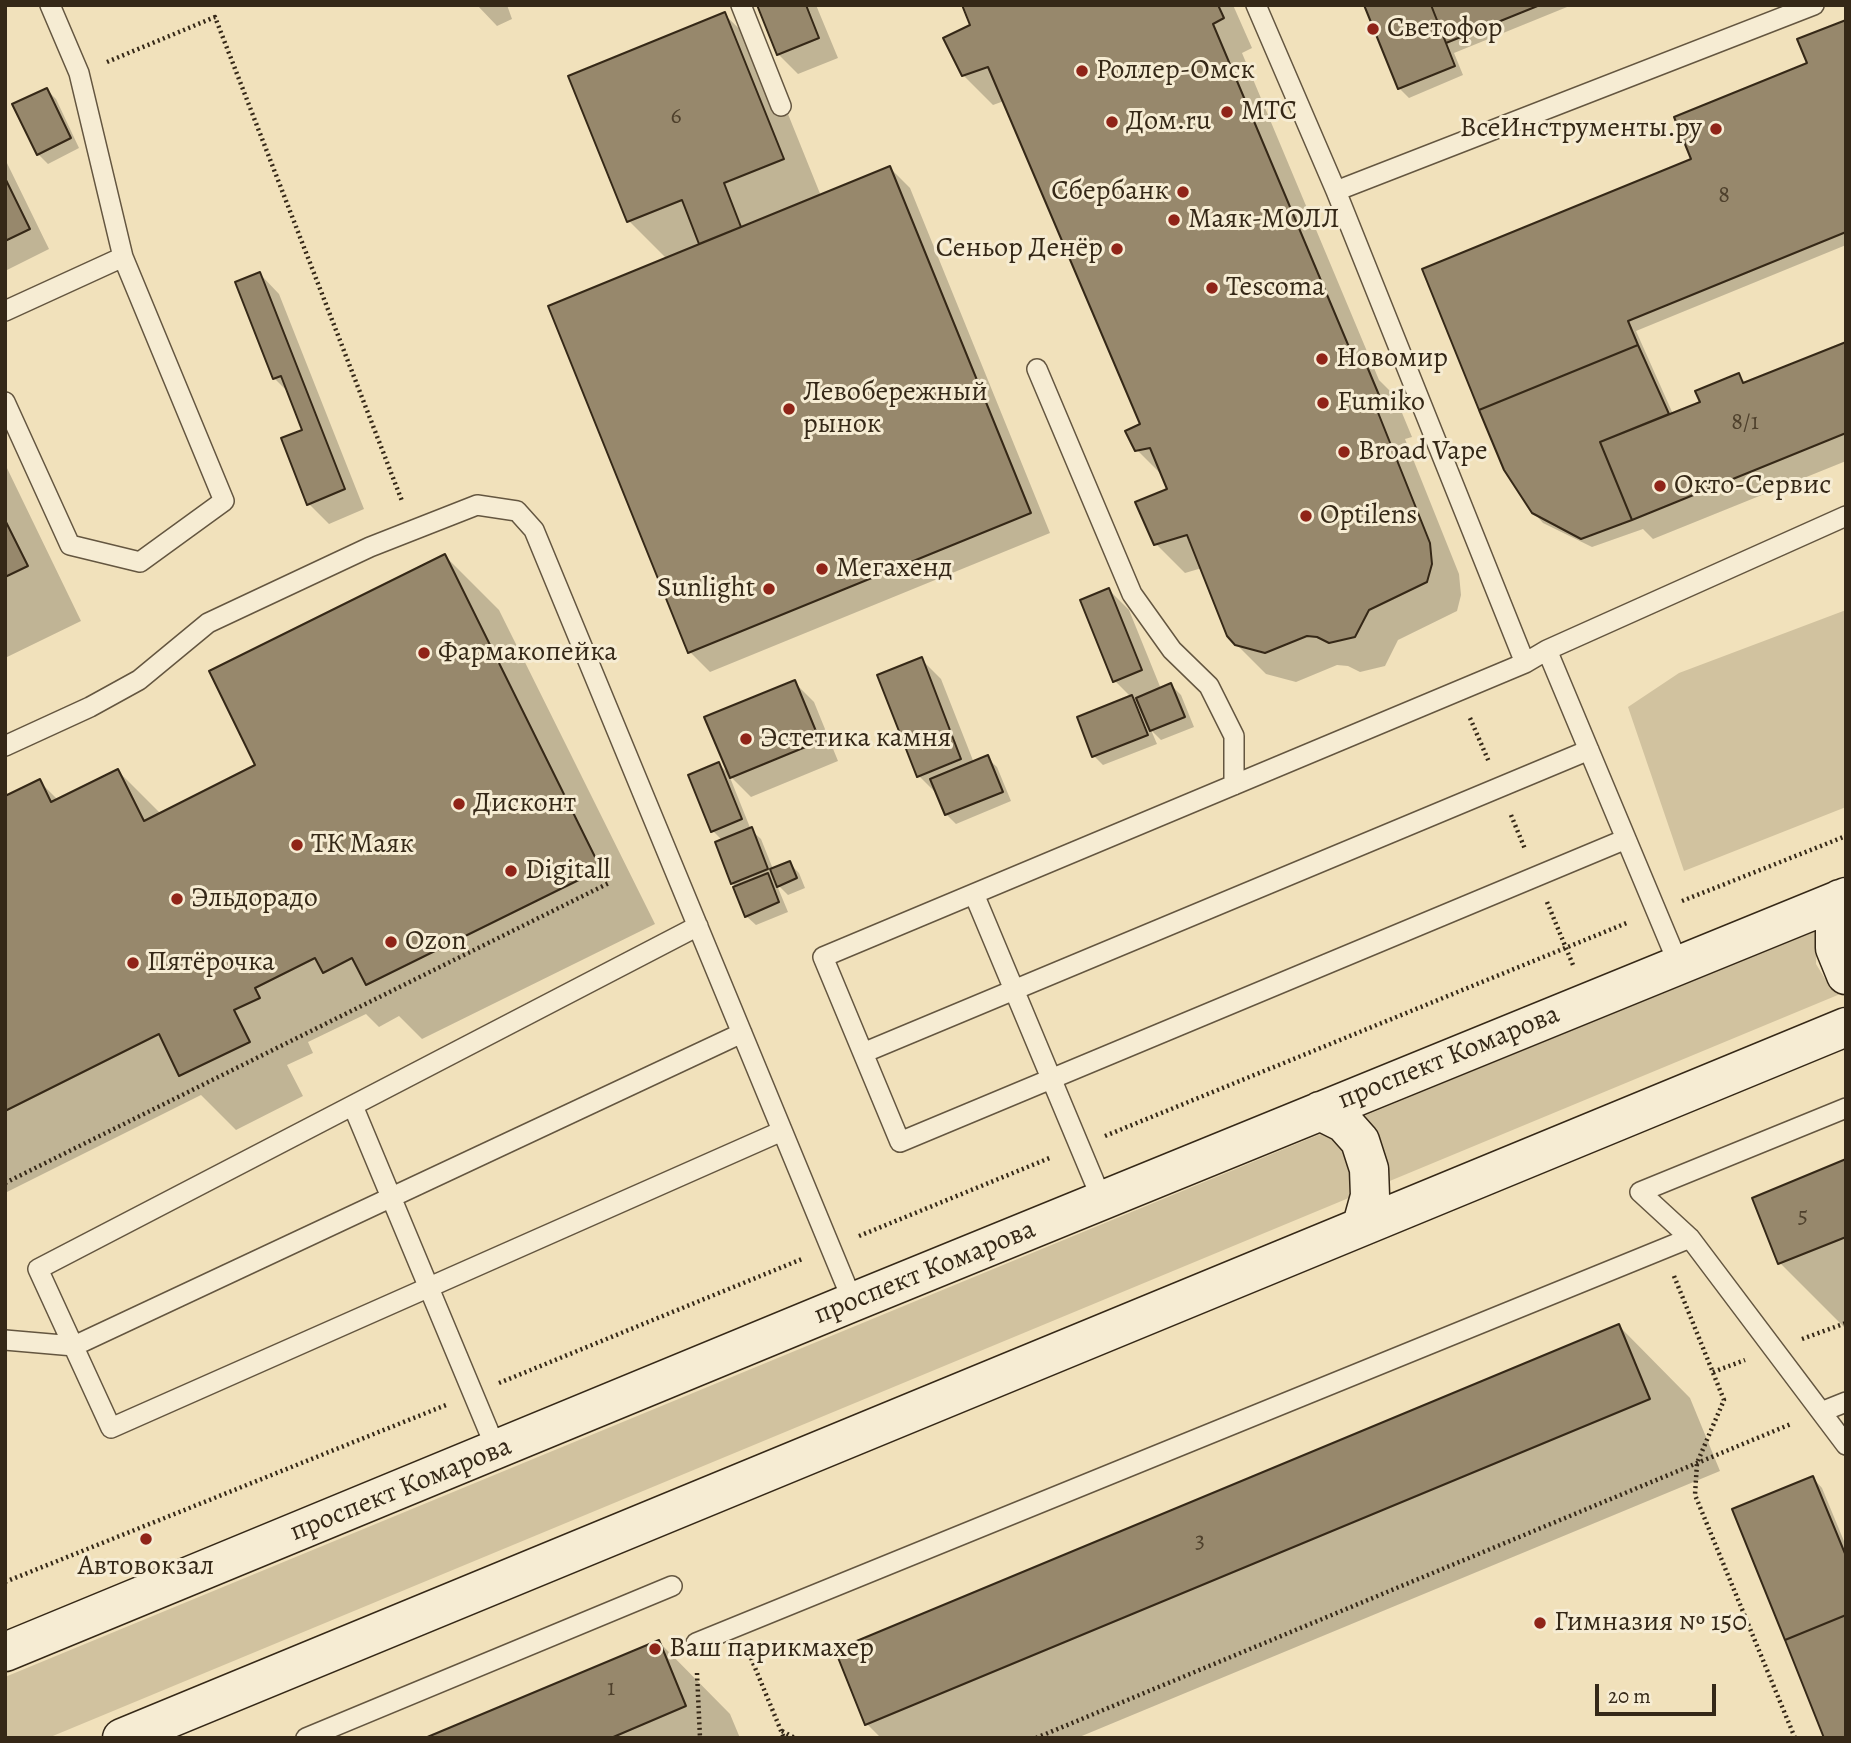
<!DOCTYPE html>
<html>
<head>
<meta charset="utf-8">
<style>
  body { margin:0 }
  #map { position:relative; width:1851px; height:1743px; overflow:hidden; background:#f1e1bb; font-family:Alegreya,serif }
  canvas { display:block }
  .frame { position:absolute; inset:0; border:7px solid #352817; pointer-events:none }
  .scale { position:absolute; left:1595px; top:1684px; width:121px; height:32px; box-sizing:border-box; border:4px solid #352817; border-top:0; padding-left:9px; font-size:21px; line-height:24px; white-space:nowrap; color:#352817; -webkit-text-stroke:5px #f6ecd3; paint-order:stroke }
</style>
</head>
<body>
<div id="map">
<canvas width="1851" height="1743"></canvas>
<div class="frame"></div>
<div class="scale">20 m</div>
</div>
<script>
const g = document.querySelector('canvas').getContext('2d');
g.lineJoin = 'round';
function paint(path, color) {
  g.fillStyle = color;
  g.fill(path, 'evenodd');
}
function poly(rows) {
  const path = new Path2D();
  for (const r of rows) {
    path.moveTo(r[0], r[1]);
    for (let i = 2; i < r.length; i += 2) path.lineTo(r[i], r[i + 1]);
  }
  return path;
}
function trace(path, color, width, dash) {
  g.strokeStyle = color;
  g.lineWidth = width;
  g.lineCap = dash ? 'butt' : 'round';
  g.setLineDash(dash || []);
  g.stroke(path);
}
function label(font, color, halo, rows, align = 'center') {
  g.font = font + ' Alegreya,serif';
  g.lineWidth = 6;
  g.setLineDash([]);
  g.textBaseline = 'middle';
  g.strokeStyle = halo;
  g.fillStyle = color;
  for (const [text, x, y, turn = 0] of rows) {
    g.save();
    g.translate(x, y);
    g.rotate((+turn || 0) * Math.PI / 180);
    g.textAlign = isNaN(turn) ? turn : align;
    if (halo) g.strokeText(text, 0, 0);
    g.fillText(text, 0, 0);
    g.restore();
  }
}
const green = poly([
  [1846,610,1846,807,1684,871,1628,707,1679,673],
  [1817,929,1816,964,1827,982,1845,992,48,1738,5,1738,5,1677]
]);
const shadow = poly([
  [507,5,512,19,497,26,477,5],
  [759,5,816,5,838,58,798,74,778,54],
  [964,5,1233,5,1252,48,1242,53,1379,380,1395,396,1412,437,1405,439,1459,574,1461,595,1457,611,1398,640,1385,666,1360,672,1348,666,1337,665,1296,682,1266,674,1236,644,1202,568,1185,573,1156,544,1169,489,1165,478,1137,450,1142,425,1004,101,993,105,963,75,973,26],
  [1366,5,1572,5,1454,53,1463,75,1409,98,1399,88],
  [724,14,763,52,821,196,890,168,910,188,1050,533,710,672,690,652,667,259,629,221,571,77],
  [1846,21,1846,245,1636,331,1673,414,1702,403,1738,375,1747,384,1846,344,1846,461,1653,539,1643,529,1592,547,1543,523,1533,512,1693,160,1809,64],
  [47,90,56,99,79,148,48,164,38,154],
  [5,159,49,249,5,271],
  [260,274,279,294,364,509,329,524,309,504,304,431,290,394,274,378],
  [5,464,81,621,5,658],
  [445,556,499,610,655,924,422,1039,399,1016,379,1027,366,1014,308,1042,313,1053,287,1065,303,1096,236,1130,201,1095,5,1193,5,798,39,781,58,800,118,771,161,814,258,766],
  [1109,590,1129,610,1161,689,1171,685,1181,695,1194,727,1161,740,1151,730,1157,744,1103,765,1094,756,1131,697,1115,681],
  [921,659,941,679,974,763,987,758,997,767,1011,801,956,824,946,814,938,795,919,776],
  [794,682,814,702,838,761,751,797,729,775,751,830,761,839,773,869,789,863,799,873,805,888,788,895,776,883,788,912,756,925,746,916,733,883,723,841,713,831,719,764,731,776],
  [1846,1161,1846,1329,1780,1263],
  [1619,1326,1690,1398,1720,1471,1077,1738,881,1738,867,1724],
  [1813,1478,1822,1488,1846,1546,1846,1738],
  [659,1642,730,1714,740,1738,428,1738]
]);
const building = poly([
  [757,5,806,5,819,38,777,55,757,5],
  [962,5,1218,5,1224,18,1213,24,1357,366,1366,364,1384,407,1377,410,1430,543,1432,564,1427,582,1369,610,1355,637,1329,643,1317,637,1307,636,1265,653,1235,645,1227,636,1187,535,1154,545,1135,502,1167,489,1150,448,1135,451,1125,431,1140,424,988,67,962,76,943,38,970,25,962,5],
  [1364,5,1431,5,1455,66,1398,89,1364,5],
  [1431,5,1540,5,1446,43,1431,5],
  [725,12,784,159,724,183,741,227,699,244,682,200,627,222,568,76,725,12],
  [1846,20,1846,232,1628,321,1638,345,1479,410,1422,269,1691,159,1674,117,1807,63,1797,39,1846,20],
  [47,88,71,138,37,155,12,104,47,88],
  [890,166,1031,513,688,653,548,306,890,166],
  [5,178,30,229,5,241,5,178],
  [260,272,345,489,307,505,281,438,302,430,281,376,273,379,235,282,260,272],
  [1846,342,1846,433,1632,520,1600,442,1700,402,1695,391,1739,373,1743,383,1846,342],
  [1638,345,1669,414,1600,442,1632,520,1581,539,1532,513,1504,470,1479,410,1638,345],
  [5,520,28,566,5,577,5,520],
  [445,554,601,869,366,985,352,958,323,973,315,958,255,988,260,998,234,1010,250,1042,179,1076,159,1034,5,1111,5,796,40,779,51,802,118,769,144,821,255,765,209,671,445,554],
  [1109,588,1142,670,1113,682,1080,600,1109,588],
  [922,657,961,759,917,777,877,675,922,657],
  [795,680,820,741,730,778,704,717,795,680],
  [1171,683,1185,717,1150,731,1136,698,1171,683],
  [1132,695,1148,735,1092,757,1077,717,1132,695],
  [988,755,1003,792,945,815,930,779,988,755],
  [719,762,742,819,711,832,688,775,719,762],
  [752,827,768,869,731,884,715,842,752,827],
  [790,861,797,878,777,887,770,869,790,861],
  [768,873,779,902,745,917,733,887,768,873],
  [1846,1159,1846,1237,1778,1264,1752,1198,1846,1159],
  [1619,1324,1650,1399,865,1725,835,1650,1619,1324],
  [1813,1476,1846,1556,1846,1615,1785,1640,1732,1509,1813,1476],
  [1846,1615,1846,1738,1824,1738,1785,1640,1846,1615],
  [659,1640,686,1706,611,1738,425,1738,659,1640]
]);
const path = poly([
  [107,62,215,17,402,501],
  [1470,718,1489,762],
  [1511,815,1525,849],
  [1682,901,1846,836],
  [1547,902,1573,965],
  [1105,1136,1629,922],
  [5,1183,609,883],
  [859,1236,1052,1157],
  [1674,1276,1724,1400,1697,1463,1695,1495,1795,1738],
  [1802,1339,1846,1323],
  [1713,1372,1745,1360],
  [499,1383,802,1259],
  [5,1582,446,1405],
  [749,1653,784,1738],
  [697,1673,700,1738],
  [782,1731,795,1738],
  [1036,1738,1791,1424]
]);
const lane = poly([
  [741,5,781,106],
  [1256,5,1336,191,1525,663,1547,650,1678,963],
  [1336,191,1814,5],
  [5,311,123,257],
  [1037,369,1132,594,1172,650,1209,686,1234,736,1234,785],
  [5,402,70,545,140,562,224,501,123,257,79,73,50,5],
  [1547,650,1846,516],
  [1525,663,823,957,900,1142,1626,839],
  [5,746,90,707,139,680,208,623,370,547,477,505,517,511,534,530,853,1302],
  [974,894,1102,1200],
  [698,926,38,1269,111,1428,782,1131],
  [863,1053,1589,750],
  [353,1106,497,1451],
  [1846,1108,1640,1192,1690,1238,1846,1445],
  [5,1340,74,1346,742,1033],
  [1821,1412,1846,1402],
  [696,1643,1690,1238],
  [306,1738,672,1586]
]);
const secondary = poly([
  [1840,899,1835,920,1835,948,1846,975],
  [1320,1111,1344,1123,1360,1141,1369,1169,1370,1196,1362,1225],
  [5,1652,853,1302,1846,897],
  [122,1738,1846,1027]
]);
const markers = [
  [1373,29,7,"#8f2418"],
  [1082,71,7,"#8f2418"],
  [1227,112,7,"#8f2418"],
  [1112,122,7,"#8f2418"],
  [1716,129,7,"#8f2418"],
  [1183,192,7,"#8f2418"],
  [1174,220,7,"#8f2418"],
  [1117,249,7,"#8f2418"],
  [1212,288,7,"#8f2418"],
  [1322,359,7,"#8f2418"],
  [1323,403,7,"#8f2418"],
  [789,409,7,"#8f2418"],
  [1344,452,7,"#8f2418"],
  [1660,486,7,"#8f2418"],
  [1306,516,7,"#8f2418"],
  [822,569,7,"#8f2418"],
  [769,589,7,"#8f2418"],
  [424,653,7,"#8f2418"],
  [746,739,7,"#8f2418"],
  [459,804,7,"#8f2418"],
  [297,845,7,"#8f2418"],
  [511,871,7,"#8f2418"],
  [177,899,7,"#8f2418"],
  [391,942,7,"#8f2418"],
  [133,963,7,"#8f2418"],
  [146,1539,7,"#8f2418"],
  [1540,1623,7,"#8f2418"],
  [655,1649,7,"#8f2418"]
];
const numberNames = [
  ["6",676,117],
  ["8",1724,196],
  ["8/1",1745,423],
  ["5",1803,1217],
  ["3",1200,1542],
  ["1",611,1689]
];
const poiNames = [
  ["Светофор",1387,29],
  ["Роллер-Омск",1096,71],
  ["МТС",1241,112],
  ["Дом.ru",1126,122],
  ["ВсеИнструменты.ру",1702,129,"right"],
  ["Сбербанк",1169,192,"right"],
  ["Маяк-МОЛЛ",1188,220],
  ["Сеньор Денёр",1103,249,"right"],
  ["Tescoma",1226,288],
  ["Новомир",1336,359],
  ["Левобережный",803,393],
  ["рынок",803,425],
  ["Fumiko",1337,403],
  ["Broad Vape",1358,452],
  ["Окто-Сервис",1674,486],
  ["Optilens",1320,516],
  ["Мегахенд",836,569],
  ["Sunlight",755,589,"right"],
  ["Фармакопейка",438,653],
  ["Эстетика камня",760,739],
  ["Дисконт",473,804],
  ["ТК Маяк",311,845],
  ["Digitall",525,871],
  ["Эльдорадо",191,899],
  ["Ozon",405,942],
  ["Пятёрочка",147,963],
  ["Автовокзал",146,1567,"center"],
  ["Гимназия № 150",1554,1623],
  ["Ваш парикмахер",669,1649]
];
const streetNames = [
  ["проспект Комарова",1449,1058,-22],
  ["проспект Комарова",925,1273,-22],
  ["проспект Комарова",401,1490,-22]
];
paint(green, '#d1c29f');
paint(shadow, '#0003');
paint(building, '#97886c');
trace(building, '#352817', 2);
trace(lane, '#645640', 22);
trace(secondary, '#352817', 41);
trace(path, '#352817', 4.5, [2, 3.5]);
trace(lane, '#f6ecd3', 19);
trace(secondary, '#f6ecd3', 38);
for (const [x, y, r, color] of markers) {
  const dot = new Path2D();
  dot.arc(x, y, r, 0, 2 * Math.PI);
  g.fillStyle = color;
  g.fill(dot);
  trace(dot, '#f6ecd3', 2.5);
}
label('24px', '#4e402c', null, numberNames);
label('28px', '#352817', '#f6ecd3', poiNames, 'left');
label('28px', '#352817', '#f6ecd3', streetNames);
</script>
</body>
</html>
